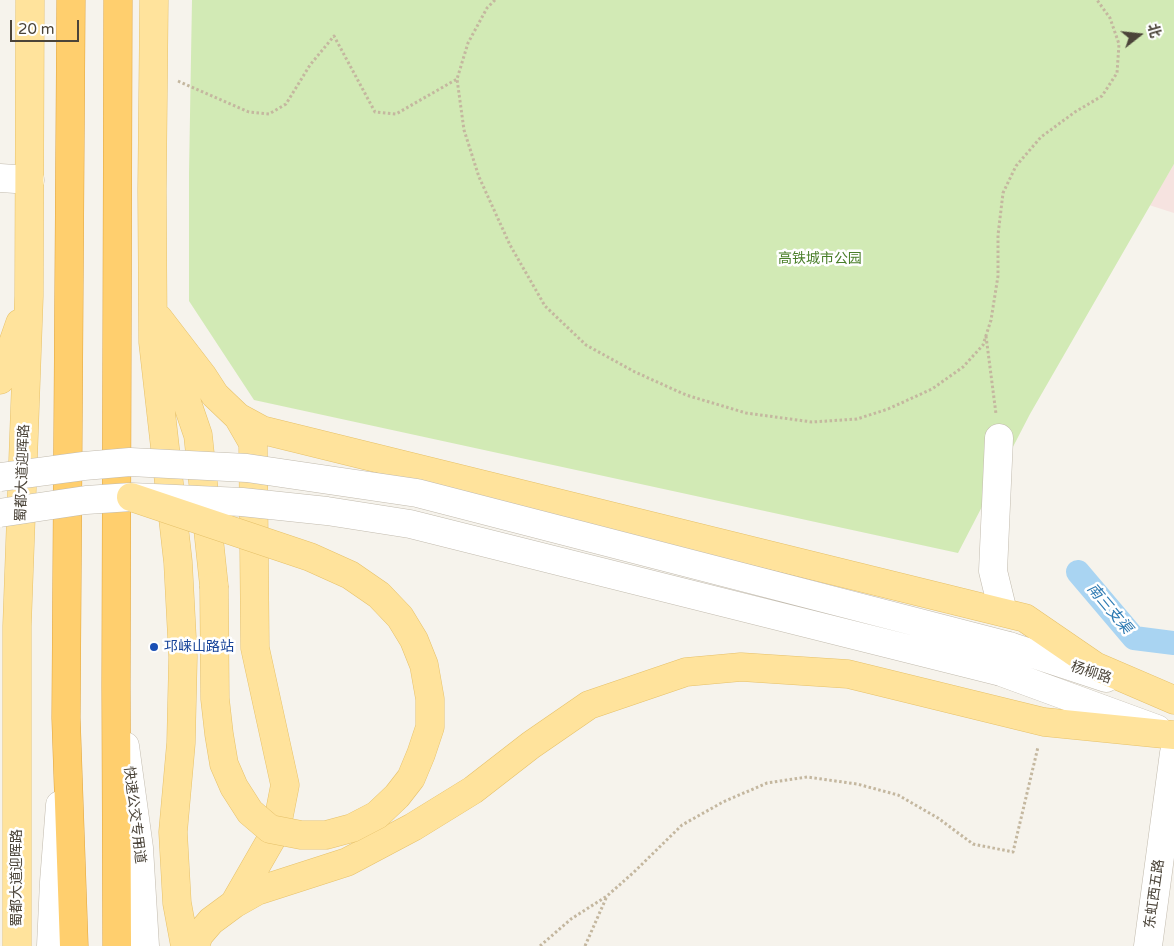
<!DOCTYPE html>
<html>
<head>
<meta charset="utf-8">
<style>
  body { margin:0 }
  #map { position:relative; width:1174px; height:946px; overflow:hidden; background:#f6f3ec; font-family:"Varela Round","Noto Sans SC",sans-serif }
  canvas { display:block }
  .north { position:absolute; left:1114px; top:10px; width:50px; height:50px; -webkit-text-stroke:4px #fff; paint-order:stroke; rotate:74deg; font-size:14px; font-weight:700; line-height:20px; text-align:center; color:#4b4439 }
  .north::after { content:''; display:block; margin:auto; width:18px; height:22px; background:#4b4439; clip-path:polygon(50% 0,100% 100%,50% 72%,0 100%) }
  .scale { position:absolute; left:10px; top:20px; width:69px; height:22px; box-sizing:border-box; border:2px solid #4b4439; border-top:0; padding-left:6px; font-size:15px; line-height:18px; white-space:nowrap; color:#4b4439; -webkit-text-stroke:4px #fff; paint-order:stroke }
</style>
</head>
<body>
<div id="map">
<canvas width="1174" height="946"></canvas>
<div class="north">北</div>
<div class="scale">20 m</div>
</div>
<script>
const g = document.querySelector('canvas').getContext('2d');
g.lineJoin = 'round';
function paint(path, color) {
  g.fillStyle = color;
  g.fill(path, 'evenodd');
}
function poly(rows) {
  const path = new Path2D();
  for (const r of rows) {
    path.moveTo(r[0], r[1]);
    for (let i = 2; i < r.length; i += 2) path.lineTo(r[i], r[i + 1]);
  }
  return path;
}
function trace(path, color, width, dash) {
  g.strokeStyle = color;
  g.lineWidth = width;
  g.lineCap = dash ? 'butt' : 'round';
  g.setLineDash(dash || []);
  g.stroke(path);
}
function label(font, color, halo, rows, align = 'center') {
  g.font = font + ' "Varela Round","Noto Sans SC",sans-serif';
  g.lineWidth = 5;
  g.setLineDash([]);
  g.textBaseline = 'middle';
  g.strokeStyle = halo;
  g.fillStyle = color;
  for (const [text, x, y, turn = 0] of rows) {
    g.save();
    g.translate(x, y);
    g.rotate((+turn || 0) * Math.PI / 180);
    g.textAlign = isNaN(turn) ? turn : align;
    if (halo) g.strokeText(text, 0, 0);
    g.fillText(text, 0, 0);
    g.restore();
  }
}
const medical = poly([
  [1174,164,1174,213,1149,205]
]);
const green = poly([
  [192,0,1174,0,1174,164,1030,414,958,553,254,400,189,301,189,173]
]);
const canal = poly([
  [1078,572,1134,638,1174,643]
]);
const path = poly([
  [495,0,487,8,468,43,457,79,464,130,479,177,510,245,545,306,586,345,635,372,686,395,746,413,812,422,857,419,888,409,932,389,963,367,983,345,991,320,998,276,998,235,1003,193,1016,166,1041,137,1075,112,1102,96,1117,73,1119,44,1110,18,1097,0],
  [178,81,249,112,269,114,286,104,310,65,334,36,375,112,396,114,457,79],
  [986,336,996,414],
  [540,946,571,919,607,896,634,872,682,825,723,802,767,783,807,777,857,784,898,795,938,818,973,844,1013,852,1038,747],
  [585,946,607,896]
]);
const minor = poly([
  [0,178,30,180],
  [999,438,993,571,1003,612],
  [1009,646,1106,678],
  [1001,672,1157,729],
  [125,746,139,848,145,946],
  [51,946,54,882,60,805],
  [1148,946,1174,753]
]);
const major = poly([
  [154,0,152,190,153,342,178,562,183,657,181,743,173,832,177,903,185,946],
  [159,319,202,375,215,395,238,417,262,430,1025,618,1095,666,1174,700],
  [165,338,198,435,214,586],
  [0,380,20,323],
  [234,904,276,831,285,785,255,648,253,443,238,417],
  [17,946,17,626,29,296,30,0],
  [195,946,199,935,211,921,234,904,257,891,347,862,413,827,473,790,531,745,589,705,686,672,741,667,848,674,1044,722,1174,735]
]);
const highway = poly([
  [71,0,66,718,74,946],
  [117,946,116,685,118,0]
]);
const minorBridge = poly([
  [0,477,84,466,130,462,247,468,417,493,1009,646],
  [0,513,86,500,131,497,242,502,327,511,410,524,1001,672]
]);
const majorBridge = poly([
  [131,497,310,557,350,575,379,595,400,617,414,640,424,665,430,699,430,727,421,754,411,778,397,796,377,815,352,828,326,835,301,835,270,829,250,812,234,787,224,764,219,734,215,699,214,586]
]);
const markers = [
  [154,647,5,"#1a4fb4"]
];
const parkNames = [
  ["高铁城市公园",820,259]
];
const streetNames = [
  ["蜀都大道迎晖路",23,473,-88],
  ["杨柳路",1091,673,18],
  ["快速公交专用道",134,815,83],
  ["蜀都大道迎晖路",17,878,-90],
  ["东虹西五路",1155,894,-82]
];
const transitNames = [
  ["邛崃山路站",164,647]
];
const waterNames = [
  ["南三支渠",1109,609,50]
];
paint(medical, '#f6e3e0');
paint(green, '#d2eab5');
trace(canal, '#a9d4f2', 24);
trace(minor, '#c2bbae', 29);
trace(major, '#e6c16a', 29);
trace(highway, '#e0a43c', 29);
trace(path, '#c4b79f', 3, [2.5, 2.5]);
trace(minor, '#fff', 28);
trace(major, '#ffe39c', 28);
trace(highway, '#ffcf6e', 28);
trace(minorBridge, '#c2bbae', 29, []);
trace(majorBridge, '#e6c16a', 29, []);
trace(minorBridge, '#fff', 28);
trace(majorBridge, '#ffe39c', 28);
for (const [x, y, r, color] of markers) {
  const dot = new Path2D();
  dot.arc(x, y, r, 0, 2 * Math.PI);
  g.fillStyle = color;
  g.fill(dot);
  trace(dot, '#fff', 2);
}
label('14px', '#4a7f2a', '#fff', parkNames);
label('14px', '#4b4439', '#fff', streetNames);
label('14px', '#164399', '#fff', transitNames, 'left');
label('italic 15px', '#2e7ab2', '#fff', waterNames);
</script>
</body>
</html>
